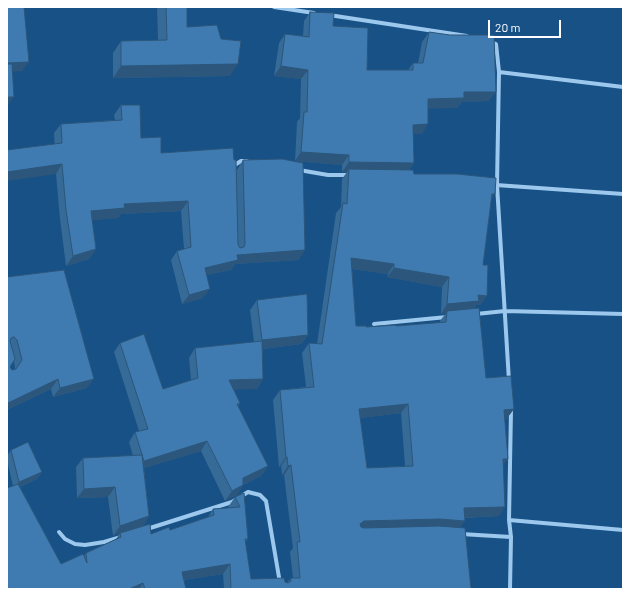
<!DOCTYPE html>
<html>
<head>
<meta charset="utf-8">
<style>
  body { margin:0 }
  #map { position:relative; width:630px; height:596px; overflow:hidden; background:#175186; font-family:Barlow,sans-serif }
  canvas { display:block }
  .frame { position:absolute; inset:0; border:8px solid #fff; pointer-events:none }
  .scale { position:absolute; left:488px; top:20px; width:73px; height:18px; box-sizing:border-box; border:2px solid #fff; border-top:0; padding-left:5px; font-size:12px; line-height:14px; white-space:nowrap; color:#fff; -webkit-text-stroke:3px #175186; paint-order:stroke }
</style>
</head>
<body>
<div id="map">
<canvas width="630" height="596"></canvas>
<div class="frame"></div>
<div class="scale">20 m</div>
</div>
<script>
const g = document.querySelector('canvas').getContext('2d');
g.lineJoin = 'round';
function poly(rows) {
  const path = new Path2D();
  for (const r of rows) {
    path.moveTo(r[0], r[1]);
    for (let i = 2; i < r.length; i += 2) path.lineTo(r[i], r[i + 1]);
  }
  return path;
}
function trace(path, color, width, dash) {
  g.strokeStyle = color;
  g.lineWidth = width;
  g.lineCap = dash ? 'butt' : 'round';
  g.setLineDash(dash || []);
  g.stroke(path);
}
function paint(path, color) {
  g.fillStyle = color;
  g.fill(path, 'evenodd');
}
const minor = poly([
  [274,7,314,13],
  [329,15,467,36],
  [491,42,496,44,499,72,497,185,509,381],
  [499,72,623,87],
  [233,166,241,161,247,161],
  [299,170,328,175,349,175],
  [496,185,623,194],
  [476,314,505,311,623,314],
  [374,324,447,317],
  [509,520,623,530],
  [147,529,232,502,248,492,260,495,266,501,281,589],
  [59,532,65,539,75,544,85,545,104,542,121,537],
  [461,534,511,537],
  [510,589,511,537,509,520,511,410]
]);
const wall = poly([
  [157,7,187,7,187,27,230,76,113,78,113,53,121,41,158,40],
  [310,12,333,26,367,70,408,70,413,63,418,63,422,42,429,32,489,101,462,102,457,108,428,108,422,134,413,134,414,163,409,170,414,174,491,201,483,265,487,296,480,305,476,305,474,309,486,378,514,409,507,418,505,419,503,466,499,516,464,518,460,527,471,589,224,589,223,574,184,580,186,589,7,589,13,486,7,460,7,456,11,450,42,472,37,479,20,487,61,564,84,556,86,553,116,539,120,533,113,536,108,497,77,498,76,467,83,458,133,456,129,442,135,432,139,431,114,352,120,343,163,389,191,380,189,358,195,348,254,342,250,310,257,300,308,335,301,344,263,349,263,379,257,389,234,389,240,403,238,406,268,466,261,476,243,485,237,495,225,501,201,451,144,468,149,516,143,526,151,534,170,530,208,517,213,509,229,508,228,507,235,497,244,493,248,539,245,542,251,579,285,582,287,583,291,578,293,578,290,552,293,548,284,475,282,475,281,466,279,467,273,400,280,390,306,387,302,353,309,343,317,344,336,213,341,207,342,179,347,172,342,172,342,165,295,161,297,122,300,118,301,79,274,76,279,43,285,34,303,36,304,21],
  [352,269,388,274,387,277,442,287,441,314,446,313,440,321,440,323,396,326,366,327,356,326],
  [401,413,405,466,367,468,360,418],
  [121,105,141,138,161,153,234,160,237,170,243,160,299,260,235,264,231,270,207,275,203,298,182,304,171,260,177,251,184,249,181,211,121,214,118,218,92,220,96,249,89,259,66,266,60,219,56,174,54,133,61,124,115,120,114,115],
  [7,277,87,388,53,397,51,389,7,410],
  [14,361,15,369,12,370,10,367]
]);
const shadedWall = poly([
  [29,62,22,71,7,72,7,63],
  [238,64,230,76,113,78,121,66],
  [281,66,308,70,301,79,274,76],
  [464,92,496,92,489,101,462,102,457,108,421,109,428,99],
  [7,97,14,97,7,106],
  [428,124,422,134,406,134,413,125],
  [301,152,349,155,342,165,295,161],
  [349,162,414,163,407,173,349,169,347,172,342,172],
  [62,164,56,174,7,181,7,172],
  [492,194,495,194,489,204],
  [188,201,181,211,121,214,118,218,84,221,91,211,124,204],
  [96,249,89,259,66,266,73,256],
  [305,250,299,260,235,264,231,270,198,277,205,268,237,255],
  [351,258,394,264,388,274,345,268],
  [394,268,449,277,442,287,387,277],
  [210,289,203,298,182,304,189,295],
  [478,295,487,296,480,305,476,305,472,311,447,311,446,313,441,314,447,304],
  [308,335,301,344,255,350,262,340],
  [58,379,51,389,7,410,7,405,8,403],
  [94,379,87,388,53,397,60,388],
  [263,379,257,389,223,390,229,380],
  [408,404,401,413,352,419,359,409],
  [514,409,507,418,497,419,504,410],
  [207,441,201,451,138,470,144,461],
  [286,457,287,457,281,466,279,467],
  [503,459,508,459,501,468],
  [291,465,284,475,282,475,288,466],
  [268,466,261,476,236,488,243,478],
  [42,472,37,479,13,490,19,482],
  [243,485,237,495,225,501,232,491],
  [115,487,108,497,77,498,84,489],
  [505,507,499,516,457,518,464,508],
  [149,516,143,526,113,536,120,526],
  [439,519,465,521,458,530,357,530,360,524,364,521],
  [230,564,223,574,176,581,182,572],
  [143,583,139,589,129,589]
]);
const building = poly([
  [7,7,24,7,29,62,7,63,7,7],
  [166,7,187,7,187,27,217,25,221,39,241,41,238,64,121,66,121,41,167,40,166,7],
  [310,12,334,13,333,26,368,28,367,70,413,70,413,63,423,63,429,32,450,35,494,35,496,92,464,92,464,98,428,99,428,124,413,125,414,163,349,162,349,155,301,152,304,112,307,112,308,70,281,66,285,34,309,37,310,12],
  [7,64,12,64,14,97,7,97,7,64],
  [121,105,140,105,141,138,161,137,161,153,233,148,234,160,236,160,238,244,240,248,244,247,245,244,243,160,282,159,303,163,305,250,237,255,238,260,205,268,210,289,189,295,177,251,191,247,188,201,124,204,125,208,91,211,96,249,73,256,66,210,62,164,7,172,7,150,62,143,61,124,122,120,121,105],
  [349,169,413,170,414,174,457,174,496,178,495,194,492,194,483,265,488,265,487,296,478,295,479,301,447,304,449,277,394,268,394,264,351,258,356,326,366,326,366,327,396,325,396,326,446,322,447,311,479,308,486,378,511,376,514,409,504,410,508,459,503,459,505,507,464,508,465,521,439,519,364,521,360,524,361,527,364,528,439,526,465,528,471,589,231,589,230,564,182,572,186,589,145,589,143,583,129,589,7,589,7,488,18,484,61,564,83,554,87,563,86,553,121,537,120,533,150,524,151,534,169,527,170,530,214,515,213,509,240,507,235,497,244,493,248,539,245,539,251,579,284,578,285,582,288,583,291,581,291,578,300,578,297,542,300,542,291,465,288,466,287,457,286,457,280,390,314,387,309,343,322,344,343,203,347,204,349,169],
  [408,404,413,466,367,468,359,409,408,404],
  [64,270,94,379,60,388,58,379,8,403,7,400,7,277,64,270],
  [14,337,17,340,22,360,16,369,12,370,10,367,15,359,10,341,11,338,14,337],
  [307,294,308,335,262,340,257,300,307,294],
  [144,334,163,389,198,378,195,348,262,341,263,379,229,380,240,403,237,404,268,466,243,478,243,485,232,491,207,441,144,461,135,432,148,429,120,343,144,334],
  [28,442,42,472,19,482,11,450,28,442],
  [142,455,149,516,120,526,115,487,84,489,83,458,142,455]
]);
trace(minor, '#9dc8ed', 4);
paint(wall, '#366a97');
paint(shadedWall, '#2c567b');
paint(building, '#3f7bb0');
trace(building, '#2c567b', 1);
</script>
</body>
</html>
